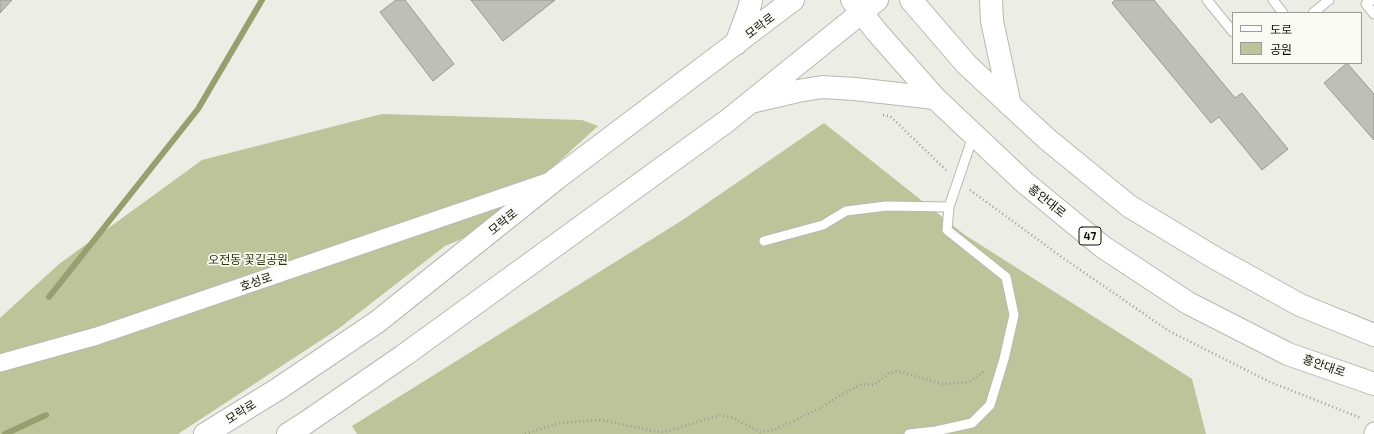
<!DOCTYPE html>
<html>
<head>
<meta charset="utf-8">
<style>
  body { margin:0 }
  #map { position:relative; width:1374px; height:434px; overflow:hidden; background:#eceee6; font-family:"Exo 2","Noto Sans KR",sans-serif }
  canvas { display:block }
  .legend { position:absolute; left:1232px; top:12px; width:130px; height:52px; box-sizing:border-box; background:#fafbf3; border:1px solid #9c9d97; margin:0; padding:5px 7px; list-style:none; font-size:12px; color:#10110e }
  .legend li { display:flex; align-items:center; gap:8px; height:20px }
  .legend b { width:20px; border:1px solid #9c9d97 }
</style>
</head>
<body>
<div id="map">
<canvas width="1374" height="434"></canvas>
<ul class="legend">
<li><b style="height:5px;background:#fff"></b>도로</li>
<li><b style="height:11px;background:#bdc499"></b>공원</li>
</ul>
</div>
<script>
const g = document.querySelector('canvas').getContext('2d');
g.lineJoin = 'round';
function paint(path, color) {
  g.fillStyle = color;
  g.fill(path, 'evenodd');
}
function poly(rows) {
  const path = new Path2D();
  for (const r of rows) {
    path.moveTo(r[0], r[1]);
    for (let i = 2; i < r.length; i += 2) path.lineTo(r[i], r[i + 1]);
  }
  return path;
}
function trace(path, color, width, dash) {
  g.strokeStyle = color;
  g.lineWidth = width;
  g.lineCap = dash ? 'butt' : 'round';
  g.setLineDash(dash || []);
  g.stroke(path);
}
function label(font, color, halo, rows, align = 'center') {
  g.font = font + ' "Exo 2","Noto Sans KR",sans-serif';
  g.lineWidth = 3.5;
  g.setLineDash([]);
  g.textBaseline = 'middle';
  g.strokeStyle = halo;
  g.fillStyle = color;
  for (const [text, x, y, turn = 0] of rows) {
    g.save();
    g.translate(x, y);
    g.rotate((+turn || 0) * Math.PI / 180);
    g.textAlign = isNaN(turn) ? turn : align;
    if (halo) g.strokeText(text, 0, 0);
    g.fillText(text, 0, 0);
    g.restore();
  }
}
const green = poly([
  [382,114,582,120,598,126,530,188,471,235,445,246,338,329,178,434,0,434,0,318,59,264,202,160],
  [824,123,965,235,1192,379,1206,434,357,434,352,426,681,221]
]);
const stream = poly([
  [49,297,198,109,262,0],
  [5,434,46,415]
]);
const building = poly([
  [0,0,12,0,0,13,0,0],
  [396,0,405,0,454,64,433,81,380,12,396,0],
  [471,0,555,0,503,41,471,0],
  [1115,0,1154,0,1235,98,1242,93,1288,149,1262,170,1219,117,1211,123,1112,3,1115,0],
  [1347,63,1374,94,1374,140,1324,83,1347,63]
]);
const path = poly([
  [883,115,890,116,946,170],
  [970,190,1063,258,1169,331,1270,382,1361,418],
  [525,434,559,423,602,420,653,431,665,432,720,415,733,418,760,432,774,430,820,408,844,393,862,384,874,385,889,373,898,371,942,384,969,382,986,370]
]);
const lane = poly([
  [1207,0,1233,32],
  [1273,0,1283,13],
  [1372,0,1366,4,1374,14],
  [1313,13,1329,0],
  [764,241,823,225,846,211,886,206,949,207],
  [909,434,936,431,972,423,990,405,1004,359,1014,315,1006,277,947,230,949,207,973,136]
]);
const street = poly([
  [0,363,97,336,547,182],
  [1373,434,1374,431]
]);
const secondary = poly([
  [991,0,992,21,1010,105],
  [736,44,749,9,751,0],
  [755,101,798,91,822,87,855,89,935,98],
  [205,434,278,389,377,322,556,179,793,0],
  [288,434,304,424,403,356,727,121,877,0]
]);
const primary = poly([
  [852,0,876,31,935,98,1024,182,1103,247,1188,303,1288,354,1374,384],
  [911,0,967,65,1047,139,1129,206,1215,258,1300,305,1374,335]
]);
const shields = [
  [1090,236,22]
];
const shieldNames = [
  ["47",1090,236]
];
const streetNames = [
  ["모락로",760,26,-37],
  ["흥안대로",1047,201,39],
  ["모락로",503,222,-39],
  ["호성로",256,282,-19],
  ["흥안대로",1324,366,19],
  ["모락로",241,412,-32]
];
const parkNames = [
  ["오전동 꽃길공원",248,260]
];
paint(green, '#bdc499');
trace(stream, '#979e6f', 6);
paint(building, '#bec0b8');
trace(building, '#989a92', 1);
trace(lane, '#b8b9b1', 11);
trace(street, '#b8b9b1', 19);
trace(secondary, '#b8b9b1', 24);
trace(primary, '#b8b9b1', 24);
trace(path, '#9b9c96', 2.5, [1, 3]);
trace(lane, '#fff', 9);
trace(street, '#fff', 17);
trace(secondary, '#fff', 22);
trace(primary, '#fff', 22);
for (const [x, y, w] of shields) {
  const box = new Path2D();
  box.roundRect(x - w / 2, y - 9, w, 18, 3);
  g.fillStyle = '#fafbf3';
  g.fill(box);
  trace(box, '#10110e', 1);
}
label('bold 11px', '#10110e', null, shieldNames);
label('12px', '#10110e', '#fafbf3', streetNames);
label('12px', '#30340e', '#fafbf3', parkNames);
</script>
</body>
</html>
